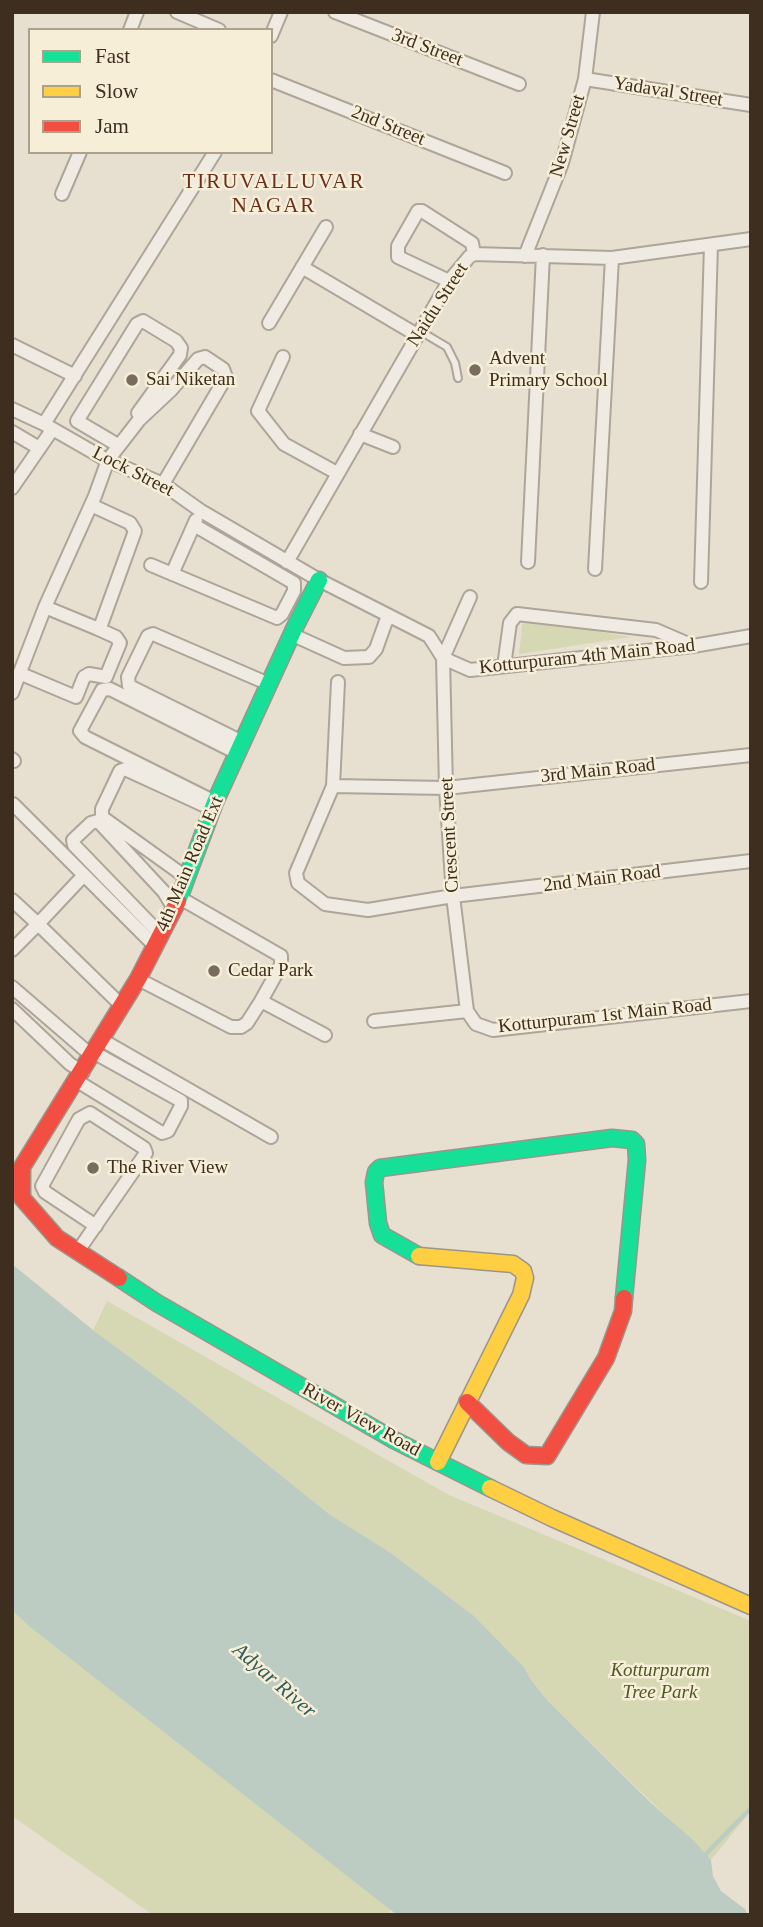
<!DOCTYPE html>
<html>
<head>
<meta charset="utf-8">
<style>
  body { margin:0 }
  #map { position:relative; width:763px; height:1927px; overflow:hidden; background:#e7e0d1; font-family:Georgia,serif }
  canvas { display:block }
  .frame { position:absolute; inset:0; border:14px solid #3d2e20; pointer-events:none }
  .legend { position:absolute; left:28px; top:28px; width:245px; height:126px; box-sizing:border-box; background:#f7eed8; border:2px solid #ada18e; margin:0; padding:9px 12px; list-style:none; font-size:21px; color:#3d2e20 }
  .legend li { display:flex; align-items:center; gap:14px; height:35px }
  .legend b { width:35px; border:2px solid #ada18e }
</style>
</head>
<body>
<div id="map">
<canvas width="763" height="1927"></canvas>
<div class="frame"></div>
<ul class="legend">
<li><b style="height:9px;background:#16e098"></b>Fast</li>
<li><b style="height:9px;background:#ffcf43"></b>Slow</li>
<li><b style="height:9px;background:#f24e42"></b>Jam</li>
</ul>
</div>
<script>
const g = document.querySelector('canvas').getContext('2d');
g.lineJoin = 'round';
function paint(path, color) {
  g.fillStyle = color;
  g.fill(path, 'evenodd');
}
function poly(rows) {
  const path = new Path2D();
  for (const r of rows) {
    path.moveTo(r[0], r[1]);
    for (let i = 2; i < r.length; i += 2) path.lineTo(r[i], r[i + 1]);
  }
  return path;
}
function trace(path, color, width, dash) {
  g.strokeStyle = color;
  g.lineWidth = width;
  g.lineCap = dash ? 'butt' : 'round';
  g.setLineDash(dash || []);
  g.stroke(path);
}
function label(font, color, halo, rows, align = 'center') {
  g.font = font + ' Georgia,serif';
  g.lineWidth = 5;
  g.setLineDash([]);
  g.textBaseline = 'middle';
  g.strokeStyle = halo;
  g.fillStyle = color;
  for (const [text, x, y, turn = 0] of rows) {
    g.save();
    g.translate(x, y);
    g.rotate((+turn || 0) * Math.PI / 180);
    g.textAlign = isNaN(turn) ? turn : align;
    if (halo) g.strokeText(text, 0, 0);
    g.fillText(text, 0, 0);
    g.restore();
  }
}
const green = poly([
  [523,619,631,637,519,654],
  [107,1301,449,1495,751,1621,751,1811,711,1860,548,1701,531,1680,524,1667,474,1616,391,1553,329,1514,185,1398,93,1330],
  [12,1598,396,1897,388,1915,153,1915,12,1816]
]);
const water = poly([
  [12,1264,93,1330,185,1398,329,1514,391,1553,474,1616,524,1667,531,1680,548,1701,651,1803,694,1841,711,1860,713,1876,721,1891,745,1909,748,1915,397,1915,29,1626,12,1610]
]);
const stream = poly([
  [702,1858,751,1808]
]);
const lane = poly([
  [420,331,447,347,455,363,458,378]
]);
const street = poly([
  [177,12,219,30],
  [335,12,519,84],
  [130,30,137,12],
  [271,36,281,12],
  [585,79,751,105],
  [271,80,505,173],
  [62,194,80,152],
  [525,256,562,163,585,79,593,12],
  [302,267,417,335],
  [449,281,398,257,398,246,418,211,422,211,472,243,474,254],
  [269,323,326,227],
  [12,345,75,376],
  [283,357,258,411,284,444,337,473],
  [12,409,44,424,105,459,163,484,201,511,319,580,429,636,443,658,470,670,693,646,751,636],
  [44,424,215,152],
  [12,432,39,448],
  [360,434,393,447],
  [116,444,77,421,137,324,143,321,176,341,181,348,180,355,138,413],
  [12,488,52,430],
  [287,562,449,281,469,257,474,254,612,258,751,239],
  [528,562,543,255],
  [151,565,277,618,282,614,294,591,294,583,194,525],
  [595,569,612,258],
  [172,574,196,520],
  [701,582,711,245],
  [470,597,443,658,446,788,453,896,467,1011,476,1024,493,1030,751,1001],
  [45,607,96,628,101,625,135,531,130,523,91,505],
  [291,634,344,658,369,657,376,649,386,621,390,618],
  [504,666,510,623,517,614,656,630,693,646],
  [19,673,76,697,84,677,89,674,106,677,120,643,116,637,96,628],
  [338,682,333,786,296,873,298,883,325,904,368,910,453,896,751,861],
  [12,693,45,607,95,496,108,460,139,420,171,390,198,359,205,357,223,369,226,377,163,484],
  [242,742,129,686,128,677,148,636,153,634,269,684],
  [12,759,14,761],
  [333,786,446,788,751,755],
  [215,802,85,737,80,731,102,690,110,689,237,753],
  [13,804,154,945],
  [187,878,102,817,102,809,120,771,125,769,212,809],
  [12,900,38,924,84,875],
  [161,935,74,845,73,840,91,823,98,821,164,892,174,909],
  [12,950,38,924,121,1005],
  [138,979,231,1027,241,1027,247,1023,261,1001,281,965,281,956,187,902,178,901],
  [12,987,92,1056],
  [261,1001,325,1035],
  [12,1009,70,1064,83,1072],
  [374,1021,467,1011],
  [102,1040,271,1137],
  [77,1081,162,1133,168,1131,181,1106,181,1101,95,1053],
  [78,1251,89,1235,146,1153,144,1148,90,1113,79,1119,42,1186,45,1192,96,1226]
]);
const fast = poly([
  [178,901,215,802,295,627,319,580],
  [419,1256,382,1235,378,1223,374,1182,376,1172,380,1168,612,1138,632,1140,636,1144,637,1160,624,1298],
  [119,1278,157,1303,394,1440,490,1488]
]);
const slow = poly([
  [419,1256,513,1264,523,1271,525,1278,521,1295,438,1462],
  [490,1488,552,1518,751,1606]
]);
const jam = poly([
  [119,1278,57,1238,22,1198,22,1167,138,979,178,901],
  [467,1402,508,1442,526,1455,547,1456,606,1358,623,1311,624,1298]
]);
const markers = [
  [475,370,7,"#786c5e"],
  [132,380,7,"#786c5e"],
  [214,971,7,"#786c5e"],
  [93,1168,7,"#786c5e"]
];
const streetNames = [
  ["3rd Street",427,48,21],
  ["Yadaval Street",668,92,9],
  ["2nd Street",388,126,22],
  ["New Street",568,136,-74],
  ["Naidu Street",438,305,-57],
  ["Lock Street",133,472,27],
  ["Kotturpuram 4th Main Road",587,657,-6],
  ["3rd Main Road",598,771,-6],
  ["Crescent Street",450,835,-93],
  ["4th Main Road Ext",190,864,-67],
  ["2nd Main Road",602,879,-7],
  ["Kotturpuram 1st Main Road",605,1016,-6],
  ["River View Road",361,1420,29]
];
const poiNames = [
  ["Advent",489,359],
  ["Primary School",489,381],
  ["Sai Niketan",146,380],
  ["Cedar Park",228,971],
  ["The River View",107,1168]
];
const parkNames = [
  ["Kotturpuram",660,1671],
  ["Tree Park",660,1693]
];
const neighbourhoodNames = [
  ["TIRUVALLUVAR",274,182],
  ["NAGAR",274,206]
];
const waterNames = [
  ["Adyar River",274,1681,41]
];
paint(green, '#d6d7b3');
paint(water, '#bcccc2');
trace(stream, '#bcccc2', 4.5);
trace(lane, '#ada599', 10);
trace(street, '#ada599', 16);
trace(fast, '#9c958a', 19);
trace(slow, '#9c958a', 19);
trace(jam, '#9c958a', 19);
trace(lane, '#efebe3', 6);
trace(street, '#efebe3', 12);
trace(fast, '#16e098', 16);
trace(slow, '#ffcf43', 16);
trace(jam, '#f24e42', 16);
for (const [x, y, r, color] of markers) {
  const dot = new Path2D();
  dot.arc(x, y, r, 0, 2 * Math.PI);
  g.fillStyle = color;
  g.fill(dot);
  trace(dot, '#f7eed8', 2.5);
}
label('19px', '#3d2e20', '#f7eed8', streetNames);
label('19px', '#3d2e20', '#f7eed8', poiNames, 'left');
label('italic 19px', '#4d5a26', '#f7eed8', parkNames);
g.letterSpacing = '2px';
label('21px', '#6b2e1e', '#f7eed8', neighbourhoodNames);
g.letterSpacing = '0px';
label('italic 21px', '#2f5d5a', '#f7eed8', waterNames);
</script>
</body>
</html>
